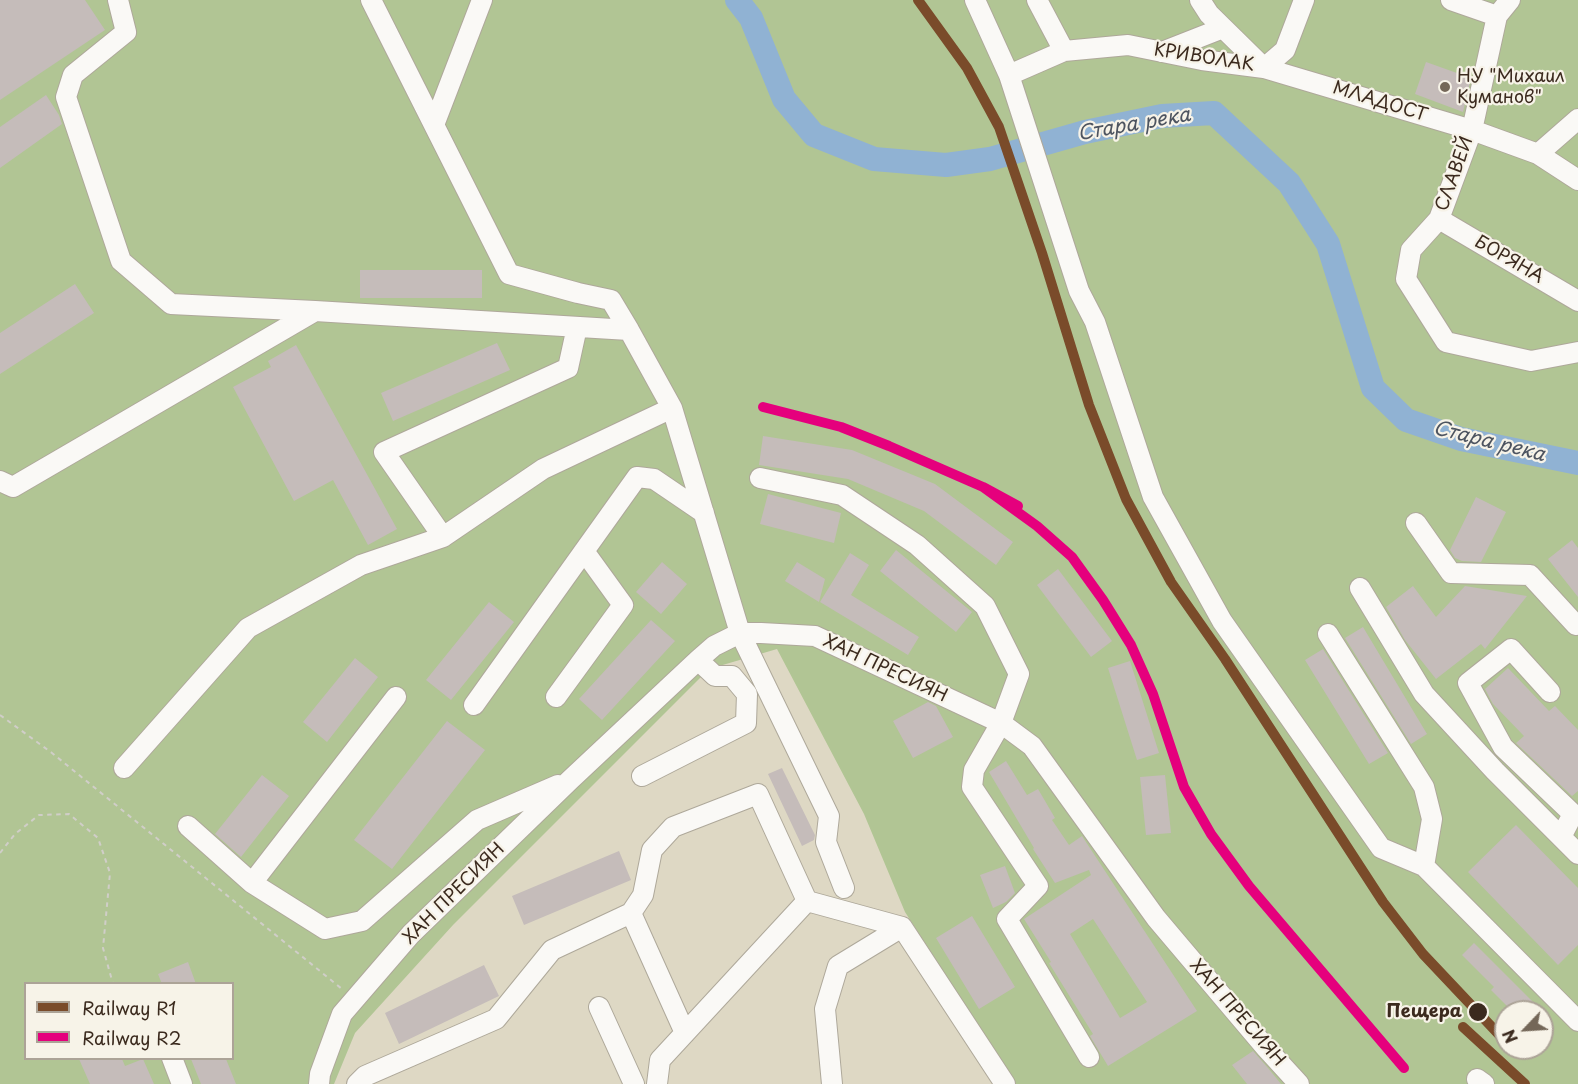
<!DOCTYPE html>
<html>
<head>
<meta charset="utf-8">
<style>
  body { margin:0 }
  #map { position:relative; width:1578px; height:1084px; overflow:hidden; background:#ded8c4; font-family:"Playpen Sans",sans-serif }
  canvas { display:block }
  .legend { position:absolute; left:24px; top:982px; width:210px; height:78px; box-sizing:border-box; background:#f7f3e8; border:2px solid #aca397; margin:0; padding:8px 10px; list-style:none; font-size:18px; color:#3b2a1e }
  .legend li { display:flex; align-items:center; gap:12px; height:30px }
  .legend b { width:30px; border:2px solid #aca397 }
  .north { position:absolute; left:1494px; top:1000px; width:60px; height:60px; box-sizing:border-box; background:#f7f3e8; border:2px solid #aca397; border-radius:50%; rotate:245deg; font-size:16px; font-weight:700; line-height:24px; text-align:center; color:#3b2a1e }
  .north::after { content:''; display:block; margin:auto; width:21px; height:27px; background:#746758; clip-path:polygon(50% 0,100% 100%,50% 72%,0 100%) }
</style>
</head>
<body>
<div id="map">
<canvas width="1578" height="1084"></canvas>
<ul class="legend">
<li><b style="height:8px;background:#7a4b2a"></b>Railway R1</li>
<li><b style="height:8px;background:#e5007d"></b>Railway R2</li>
</ul>
<div class="north">N</div>
</div>
<script>
const g = document.querySelector('canvas').getContext('2d');
g.lineJoin = 'round';
function paint(path, color) {
  g.fillStyle = color;
  g.fill(path, 'evenodd');
}
function poly(rows) {
  const path = new Path2D();
  for (const r of rows) {
    path.moveTo(r[0], r[1]);
    for (let i = 2; i < r.length; i += 2) path.lineTo(r[i], r[i + 1]);
  }
  return path;
}
function trace(path, color, width, dash) {
  g.strokeStyle = color;
  g.lineWidth = width;
  g.lineCap = dash ? 'butt' : 'round';
  g.setLineDash(dash || []);
  g.stroke(path);
}
function label(font, color, halo, rows, align = 'center') {
  g.font = font + ' "Playpen Sans",sans-serif';
  g.lineWidth = 4.5;
  g.setLineDash([]);
  g.textBaseline = 'middle';
  g.strokeStyle = halo;
  g.fillStyle = color;
  for (const [text, x, y, turn = 0] of rows) {
    g.save();
    g.translate(x, y);
    g.rotate((+turn || 0) * Math.PI / 180);
    g.textAlign = isNaN(turn) ? turn : align;
    if (halo) g.strokeText(text, 0, 0);
    g.fillText(text, 0, 0);
    g.restore();
  }
}
const forest = poly([
  [0,0,1578,0,1578,1084,1016,1084,905,912,864,814,777,649,709,669,453,925,355,1033,334,1084,0,1084],
  [26,984,232,984,232,1058,26,1058],
  [1506,1012,1542,1012,1542,1048,1506,1048]
]);
const river = poly([
  [737,0,751,18,784,99,814,135,874,159,946,165,990,159,1085,132,1162,116,1214,113,1289,183,1328,244,1373,388,1406,420,1461,439,1578,463]
]);
const building = poly([
  [0,0,85,0,105,30,0,100],
  [1426,62,1471,78,1463,112,1415,94],
  [46,95,59,115,62,124,0,168,0,127],
  [360,270,482,270,482,298,360,298],
  [75,284,94,313,0,374,0,333],
  [497,343,510,370,393,421,381,393],
  [296,345,397,529,368,545,333,480,294,501,233,387,271,367,268,361],
  [763,436,852,450,935,484,1013,542,996,565,924,511,848,479,759,465],
  [768,494,841,513,834,543,760,524],
  [1476,497,1506,512,1481,562,1462,561,1455,558,1450,550],
  [1572,540,1578,548,1578,597,1548,559],
  [896,550,972,612,956,632,880,571],
  [850,553,869,565,851,595,919,637,908,655,820,602],
  [662,562,687,584,661,614,636,592],
  [797,562,825,579,819,602,785,581],
  [1058,569,1112,641,1091,657,1037,585],
  [1413,586,1436,617,1465,586,1527,596,1485,649,1481,644,1436,679,1405,640,1386,607],
  [489,602,514,622,451,700,426,680],
  [651,620,675,641,602,720,579,699],
  [1363,627,1427,734,1411,744,1345,638],
  [1323,649,1388,753,1369,764,1305,660],
  [355,658,378,677,327,742,303,722],
  [1130,661,1159,753,1137,760,1108,668],
  [1508,668,1549,711,1555,706,1578,730,1578,791,1572,796,1516,743,1524,736,1493,704,1485,689],
  [928,702,936,706,953,737,913,758,893,721],
  [447,721,485,750,392,869,354,840],
  [1006,761,1027,795,1038,789,1055,818,1052,820,1069,845,1082,836,1197,1011,1108,1066,1090,1036,1093,1034,1049,963,1051,962,1024,919,1091,875,1089,870,1055,883,1033,849,1034,848,989,772],
  [1093,919,1147,1002,1120,1018,1070,934],
  [782,768,815,835,814,840,802,846,768,774],
  [262,775,289,796,241,857,215,834],
  [1165,775,1171,833,1146,835,1140,777],
  [1516,825,1578,888,1578,945,1558,965,1468,872],
  [619,851,631,880,524,925,512,896],
  [1005,866,1015,893,1006,902,993,908,980,875],
  [972,916,1015,987,979,1009,936,938],
  [1474,943,1543,1012,1515,1012,1510,1007,1509,1008,1491,990,1494,987,1462,955],
  [188,962,196,984,162,984,158,974],
  [484,965,499,996,399,1044,385,1013],
  [1253,1051,1268,1068,1281,1084,1247,1084,1232,1065],
  [79,1059,122,1059,125,1066,143,1059,154,1084,90,1084],
  [191,1059,226,1059,236,1084,201,1084]
]);
const path = poly([
  [0,715,52,753,342,989],
  [0,853,15,834,39,815,69,814,98,838,110,873,103,948,113,984]
]);
const minor = poly([
  [118,0,126,32,73,75,66,97,121,261,171,304,315,311],
  [371,0,509,274,578,293,611,300,629,330],
  [975,0,1009,75,1079,291,1095,322,1153,497,1222,621,1381,848,1424,866,1578,1021],
  [1200,0,1209,14,1264,68,1472,130,1538,154,1578,180],
  [1451,0,1497,16],
  [1510,0,1497,16,1472,130,1439,219,1411,250,1406,279,1446,342,1531,361,1578,352],
  [1064,51,1128,45,1202,60,1264,68,1285,50,1304,0],
  [1162,52,1223,28],
  [1009,75,1064,51,1037,0],
  [434,125,482,0],
  [1538,154,1578,119],
  [1439,219,1578,301],
  [577,327,568,368,384,452,443,537,543,469,672,408],
  [760,478,842,495,917,545,985,606,1019,674,1001,723,974,770,972,787,1038,886,1007,919,1089,1057],
  [0,481,13,487,315,311,629,330,672,408,740,633,829,816,826,842,844,888],
  [1416,523,1451,573,1530,575,1576,625,1578,624],
  [1360,588,1424,694,1495,771,1578,854],
  [1328,634,1424,787,1432,819,1424,866],
  [1550,692,1511,649,1468,683,1503,747,1573,814,1561,837],
  [556,697,623,605,584,551],
  [474,705,637,477,654,479,704,513],
  [124,768,248,628,361,565,443,537],
  [642,776,746,723,747,694,732,676,715,676,698,660],
  [188,826,252,883,325,929,362,921,477,820,558,785],
  [252,883,396,697],
  [807,901,902,927,1005,1084],
  [631,913,685,1033],
  [599,1007,634,1084],
  [172,1058,182,1084],
  [1477,1079,1484,1084],
  [319,1084,320,1074,342,1014,411,934,570,780,698,660,714,646,740,633,761,633,815,636,1001,723,1032,746,1156,918,1266,1048,1299,1084],
  [357,1084,365,1076,496,1019,552,950,631,913,643,895,652,850,673,827,758,794,807,901],
  [657,1084,660,1060,807,901],
  [832,1084,825,1009,838,966,902,927]
]);
const rail1 = poly([
  [918,0,967,68,999,127,1042,253,1089,405,1126,499,1171,582,1225,659,1383,902,1423,954,1506,1042],
  [1463,1027,1525,1084]
]);
const rail2 = poly([
  [763,407,841,427,889,446,983,487,1018,506],
  [983,487,1037,526,1072,557,1103,600,1131,645,1153,694,1184,787,1211,834,1249,886,1404,1068]
]);
const markers = [
  [1445,87,6,"#746758"],
  [1478,1012,10,"#3b2a1e"]
];
const streetNames = [
  ["КРИВОЛАК",1204,58,9],
  ["МЛАДОСТ",1380,102,17],
  ["СЛАВЕЙ",1455,174,-70],
  ["БОРЯНА",1509,260,30],
  ["ХАН ПРЕСИЯН",885,669,25],
  ["ХАН ПРЕСИЯН",454,894,-45],
  ["ХАН ПРЕСИЯН",1237,1013,49]
];
const poiNames = [
  ["НУ \"Михаил",1457,77],
  ["Куманов\"",1457,98]
];
const stopNames = [
  ["Пещера",1462,1012]
];
const waterNames = [
  ["Стара река",1134,125,-10],
  ["Стара река",1489,442,14]
];
paint(forest, '#b1c594');
trace(river, '#90b2d3', 24);
paint(building, '#c5bcba');
trace(minor, '#aea89a', 22);
trace(path, '#d0cec8', 2, [4.5, 4.5]);
trace(minor, '#faf9f6', 20);
trace(rail1, '#7a4b2a', 10);
trace(rail2, '#e5007d', 10);
for (const [x, y, r, color] of markers) {
  const dot = new Path2D();
  dot.arc(x, y, r, 0, 2 * Math.PI);
  g.fillStyle = color;
  g.fill(dot);
  trace(dot, '#f7f3e8', 2);
}
label('18px', '#3b2a1e', '#f7f3e8', streetNames);
label('18px', '#3b2a1e', '#f7f3e8', poiNames, 'left');
label('bold 18px', '#3b2a1e', '#f7f3e8', stopNames, 'right');
label('italic 20px', '#4d5460', '#f7f3e8', waterNames);
</script>
</body>
</html>
